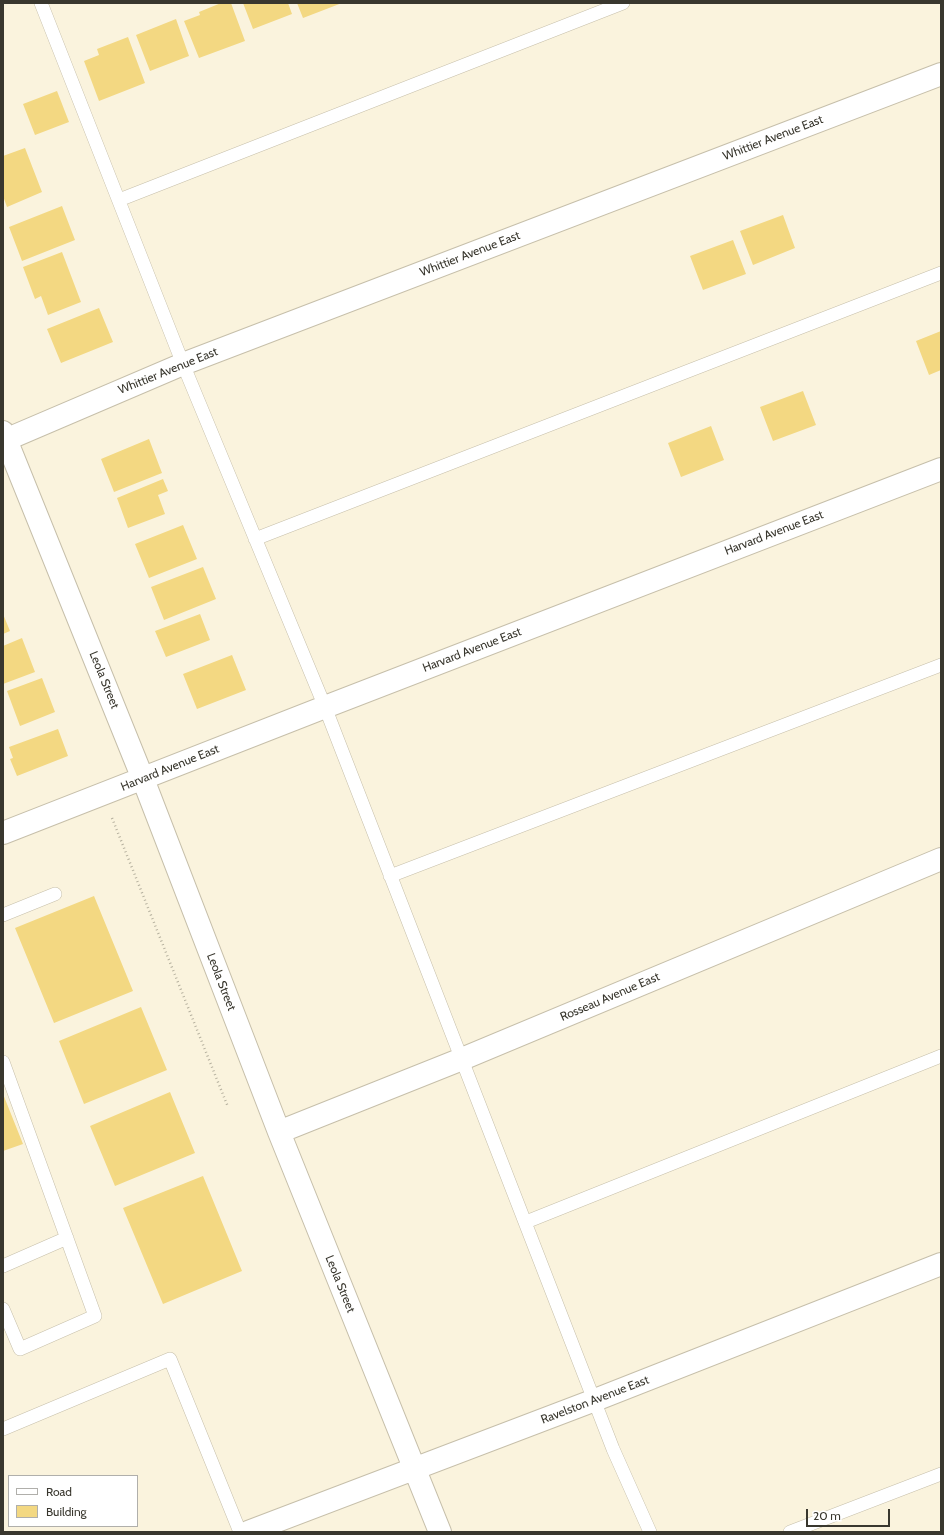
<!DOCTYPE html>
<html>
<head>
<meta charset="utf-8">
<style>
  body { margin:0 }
  #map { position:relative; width:944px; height:1535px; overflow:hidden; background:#faf3dd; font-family:Cabin,sans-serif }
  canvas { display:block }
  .frame { position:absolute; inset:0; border:4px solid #39372e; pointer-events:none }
  .legend { position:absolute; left:8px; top:1475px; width:130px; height:52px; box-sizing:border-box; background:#fff; border:1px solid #b0afab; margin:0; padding:5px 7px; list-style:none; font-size:12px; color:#39372e }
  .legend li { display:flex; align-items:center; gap:8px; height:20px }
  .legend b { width:20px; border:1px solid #b0afab }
  .scale { position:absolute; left:806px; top:1509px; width:84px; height:18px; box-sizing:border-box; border:2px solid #39372e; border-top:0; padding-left:5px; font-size:12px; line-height:14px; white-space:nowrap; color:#39372e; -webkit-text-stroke:3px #fff; paint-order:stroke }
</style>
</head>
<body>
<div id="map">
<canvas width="944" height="1535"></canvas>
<div class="frame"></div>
<ul class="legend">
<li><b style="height:5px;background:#fff"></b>Road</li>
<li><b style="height:11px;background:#f3d882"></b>Building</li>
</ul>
<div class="scale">20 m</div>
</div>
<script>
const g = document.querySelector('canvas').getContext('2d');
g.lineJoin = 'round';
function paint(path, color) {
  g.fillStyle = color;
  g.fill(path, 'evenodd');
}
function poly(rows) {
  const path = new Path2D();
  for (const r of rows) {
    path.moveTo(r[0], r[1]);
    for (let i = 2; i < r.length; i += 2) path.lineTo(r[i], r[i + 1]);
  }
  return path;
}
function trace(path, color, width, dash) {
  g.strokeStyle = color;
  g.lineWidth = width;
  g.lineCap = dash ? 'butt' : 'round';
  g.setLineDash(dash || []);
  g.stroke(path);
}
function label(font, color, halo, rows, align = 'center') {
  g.font = font + ' Cabin,sans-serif';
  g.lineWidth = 4;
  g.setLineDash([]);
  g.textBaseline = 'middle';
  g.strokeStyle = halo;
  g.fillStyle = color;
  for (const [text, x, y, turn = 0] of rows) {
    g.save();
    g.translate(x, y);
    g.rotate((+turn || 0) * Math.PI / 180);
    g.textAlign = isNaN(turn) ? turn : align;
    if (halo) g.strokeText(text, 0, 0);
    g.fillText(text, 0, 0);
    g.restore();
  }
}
const building = poly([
  [221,3,231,3,245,41,199,58,184,21,200,15,199,12],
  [243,3,288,3,292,14,253,29],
  [297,3,342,3,303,18],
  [176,19,189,56,150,71,136,35],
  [128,37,145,83,99,101,84,61,99,55,97,49],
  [57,91,69,122,35,135,23,104],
  [25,148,42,192,7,207,3,196,3,156],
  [62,206,75,240,22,261,9,227],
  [783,215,795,248,753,265,740,231],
  [733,240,746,274,703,290,690,256],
  [62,252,81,302,48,315,41,296,35,299,23,267],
  [99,308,113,342,61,363,47,329],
  [941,331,941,370,929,375,916,341],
  [803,391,816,425,773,441,760,407],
  [711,426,724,460,681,477,668,443],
  [149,439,162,473,114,492,101,459],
  [163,479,168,491,158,495,165,514,128,528,117,498],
  [183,525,197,559,149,578,135,544],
  [203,567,216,599,164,620,151,587],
  [3,614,10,631,3,634],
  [200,614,210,640,166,657,155,631],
  [22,638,35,672,3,684,3,646],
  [232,655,246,690,197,709,183,674],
  [42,678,55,712,20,726,7,691],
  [58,729,68,756,17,776,10,759,13,758,9,747],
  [94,896,133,991,54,1023,15,928],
  [141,1007,167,1070,84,1104,59,1041],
  [170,1092,195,1153,115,1186,90,1126],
  [3,1094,23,1144,3,1151],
  [203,1176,242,1271,163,1304,123,1208]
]);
const path = poly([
  [112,818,228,1107]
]);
const service = poly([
  [41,3,183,364,325,707,613,1449,650,1532],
  [119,200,623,3],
  [255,539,941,273],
  [390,876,941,665],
  [3,915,55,894],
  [3,1062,95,1316,20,1349,3,1309],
  [526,1222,941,1056],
  [3,1266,67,1238],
  [3,1429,170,1359,240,1532],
  [790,1532,941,1474]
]);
const minor = poly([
  [3,432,143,779,279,1132,440,1532],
  [3,441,183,364,941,74],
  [3,833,325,707,941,469],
  [279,1132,462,1059,941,859],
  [248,1532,595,1400,941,1264]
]);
const streetNames = [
  ["Whittier Avenue East",773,138,-21],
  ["Whittier Avenue East",470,254,-21],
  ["Whittier Avenue East",168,371,-22],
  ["Harvard Avenue East",774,533,-21],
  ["Harvard Avenue East",472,650,-21],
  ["Leola Street",104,680,68],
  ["Harvard Avenue East",170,768,-22],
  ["Leola Street",221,982,69],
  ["Rosseau Avenue East",610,997,-23],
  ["Leola Street",340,1284,68],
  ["Ravelston Avenue East",595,1400,-21]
];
paint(building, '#f3d882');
trace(service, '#c6bfaa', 14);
trace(minor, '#c6bfaa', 24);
trace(path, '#b6b19f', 2.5, [1, 3]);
trace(service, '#fff', 13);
trace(minor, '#fff', 22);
label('12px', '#39372e', '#fff', streetNames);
</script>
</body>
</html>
